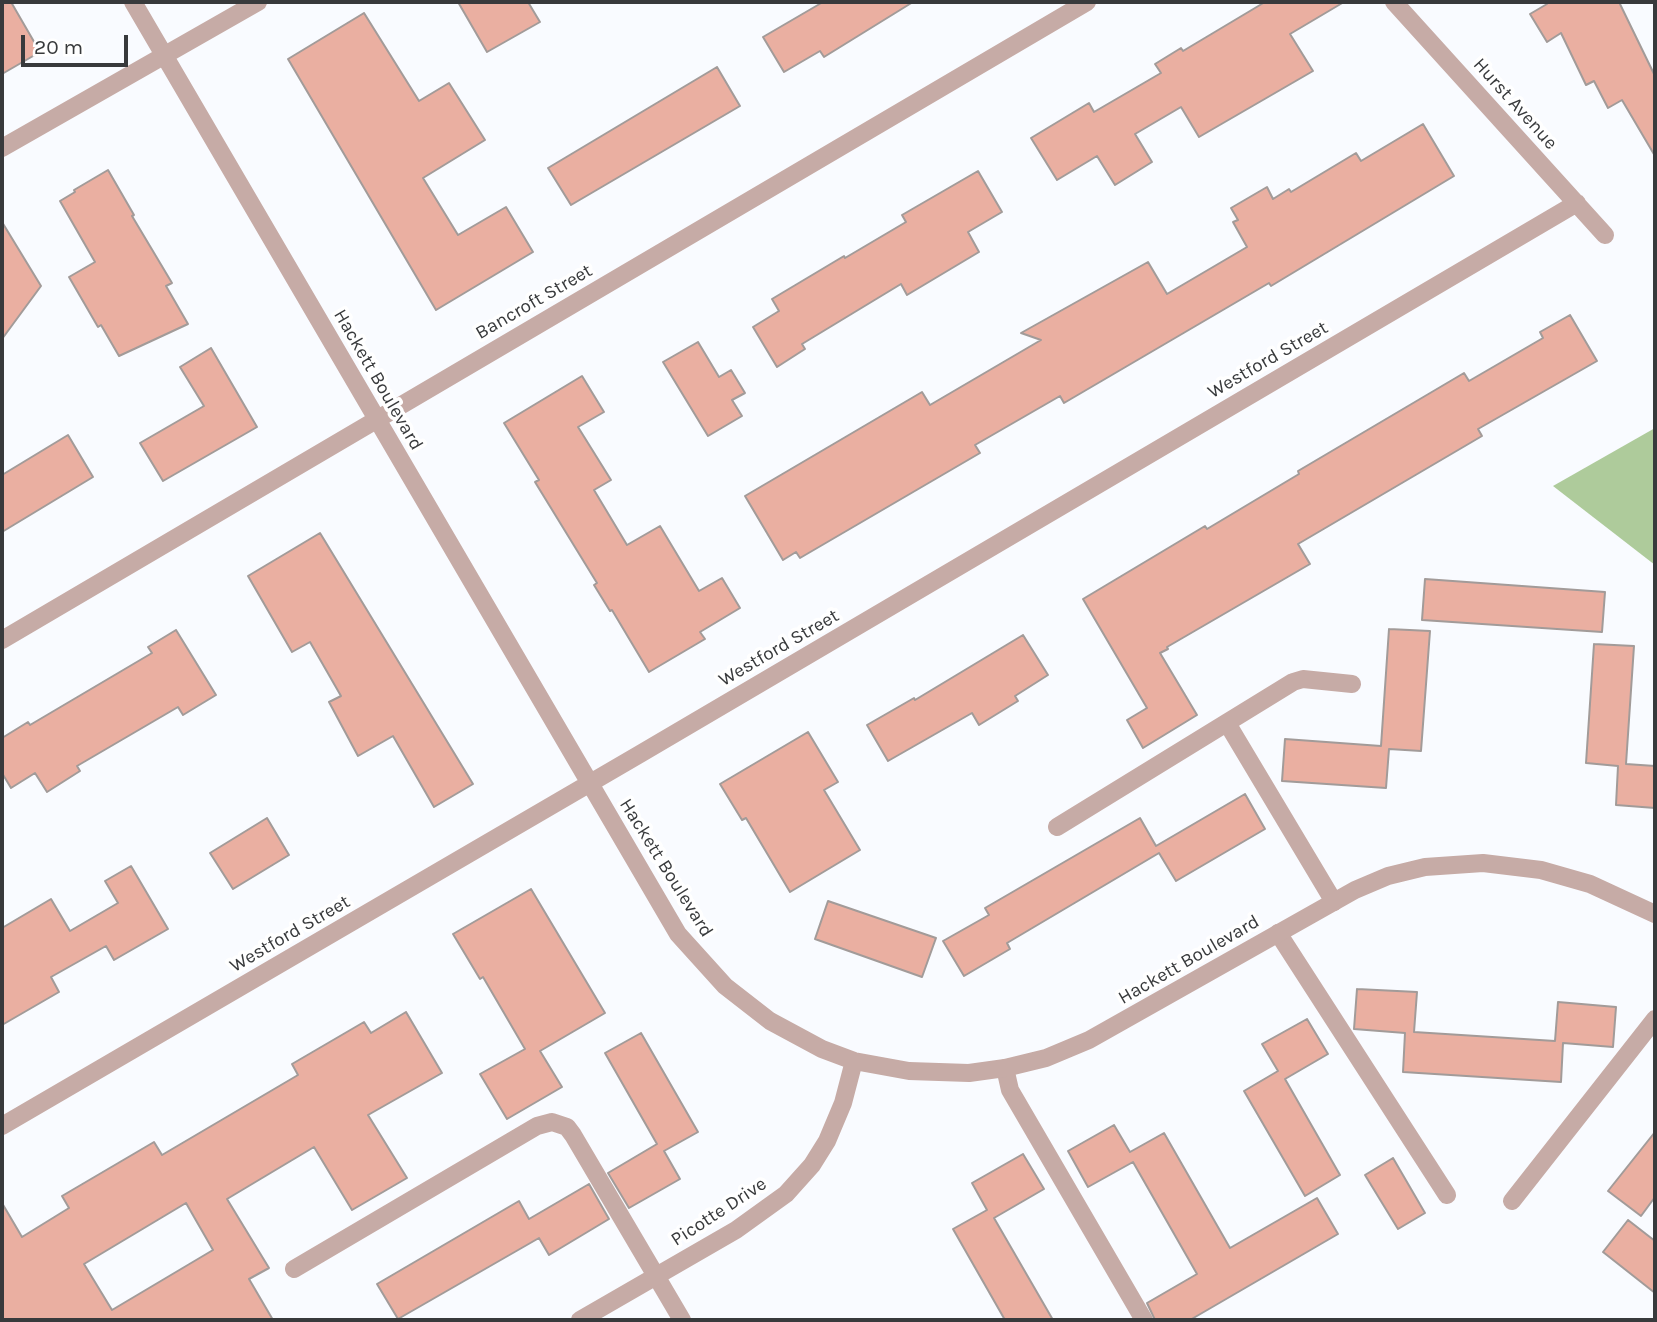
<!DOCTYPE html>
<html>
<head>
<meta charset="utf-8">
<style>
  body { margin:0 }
  #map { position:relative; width:1657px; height:1322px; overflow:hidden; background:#f9fbff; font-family:Karla,sans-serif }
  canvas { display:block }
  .frame { position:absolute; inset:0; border:4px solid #383a3c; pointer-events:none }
  .scale { position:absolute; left:21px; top:35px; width:107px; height:32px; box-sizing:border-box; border:4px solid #383a3c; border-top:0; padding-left:9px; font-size:21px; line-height:24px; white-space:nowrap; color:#383a3c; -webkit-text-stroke:5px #fff; paint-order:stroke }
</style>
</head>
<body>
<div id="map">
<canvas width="1657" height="1322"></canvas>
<div class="frame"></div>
<div class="scale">20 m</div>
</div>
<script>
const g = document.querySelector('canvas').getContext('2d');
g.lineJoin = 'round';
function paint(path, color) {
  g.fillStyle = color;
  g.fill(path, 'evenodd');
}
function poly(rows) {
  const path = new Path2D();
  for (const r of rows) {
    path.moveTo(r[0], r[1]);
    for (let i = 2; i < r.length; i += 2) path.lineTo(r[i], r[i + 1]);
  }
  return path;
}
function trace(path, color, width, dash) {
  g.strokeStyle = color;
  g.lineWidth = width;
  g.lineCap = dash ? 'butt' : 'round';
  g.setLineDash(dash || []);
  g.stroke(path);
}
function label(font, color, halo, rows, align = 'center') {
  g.font = font + ' Karla,sans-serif';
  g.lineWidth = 7;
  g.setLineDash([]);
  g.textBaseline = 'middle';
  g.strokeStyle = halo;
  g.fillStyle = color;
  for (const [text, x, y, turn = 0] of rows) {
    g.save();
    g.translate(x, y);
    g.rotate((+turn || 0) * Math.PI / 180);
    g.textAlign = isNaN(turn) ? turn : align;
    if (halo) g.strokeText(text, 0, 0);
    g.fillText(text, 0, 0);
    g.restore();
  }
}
const forest = poly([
  [1655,428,1655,565,1553,486]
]);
const building = poly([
  [2,2,11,2,40,52,2,74,2,2],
  [458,2,528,2,540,22,487,52,458,2],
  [823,2,913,2,824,57,820,51,784,72,763,37,823,2],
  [1265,2,1344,2,1290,34,1313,71,1199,137,1181,107,1135,134,1152,162,1115,185,1097,156,1057,180,1031,138,1089,103,1094,112,1161,73,1155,64,1181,48,1183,51,1265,2],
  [1546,2,1619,2,1655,76,1655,156,1622,100,1608,108,1594,81,1586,85,1561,33,1547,42,1530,14,1547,4,1546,2],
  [364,13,419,101,449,83,485,140,423,178,458,235,506,207,533,252,436,310,288,59,364,13],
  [717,67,740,106,571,205,548,168,717,67],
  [1423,124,1454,176,1271,286,1269,283,1064,403,1060,396,975,445,980,453,800,558,796,552,783,560,745,496,922,392,930,405,1041,340,1021,333,1148,262,1167,294,1247,247,1233,222,1238,220,1231,208,1267,187,1273,199,1289,189,1291,192,1356,153,1361,161,1423,124],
  [108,170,134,215,132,216,172,283,166,286,188,324,119,356,101,325,98,327,69,277,95,262,60,201,75,192,74,190,108,170],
  [978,171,1002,212,968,232,979,252,907,295,901,284,802,344,805,349,777,367,753,327,779,311,772,299,844,256,845,258,906,222,902,215,978,171],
  [2,222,41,286,2,339,2,222],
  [1570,315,1597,361,1478,429,1482,436,1298,544,1310,564,1167,647,1168,649,1160,653,1197,715,1143,748,1127,720,1147,708,1083,599,1205,526,1207,529,1299,474,1298,471,1464,373,1469,381,1543,338,1540,332,1570,315],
  [698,342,719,377,731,370,745,393,732,400,742,416,708,436,663,362,698,342],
  [211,348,257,427,163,481,140,443,204,406,180,367,211,348],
  [582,376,604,412,578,427,611,480,594,490,627,545,660,526,699,591,722,578,740,608,700,632,705,639,649,672,612,610,610,611,594,585,597,583,535,482,539,480,504,423,582,376],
  [68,435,93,477,2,532,2,475,68,435],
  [320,533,473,784,434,807,393,736,358,756,329,702,341,696,310,642,292,652,248,576,320,533],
  [1425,579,1605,592,1602,632,1422,620,1425,579],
  [1389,629,1430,631,1421,751,1389,749,1386,788,1282,781,1285,739,1381,746,1389,629],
  [176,630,216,695,183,715,178,707,77,766,80,771,47,792,35,773,11,788,2,773,2,738,28,722,30,725,152,653,148,647,176,630],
  [1023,635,1048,675,1015,696,1018,701,979,725,972,713,888,761,867,725,914,698,915,700,1023,635],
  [1594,644,1634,646,1626,764,1655,766,1655,808,1616,805,1618,766,1586,763,1594,644],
  [808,732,838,782,824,790,860,850,790,892,746,818,742,820,720,784,808,732],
  [1245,794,1265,829,1176,881,1159,853,1007,943,1010,949,964,976,943,941,989,915,985,908,1140,818,1156,846,1245,794],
  [267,818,289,855,233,889,210,853,267,818],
  [131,866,168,929,114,960,106,946,51,977,59,992,2,1025,2,928,51,899,70,931,118,903,105,881,131,866],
  [531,889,605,1013,540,1051,562,1087,507,1119,480,1074,525,1049,483,977,480,979,453,934,531,889],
  [828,901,936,938,922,977,815,939,828,901],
  [1357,989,1417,992,1414,1032,1555,1041,1558,1002,1616,1007,1613,1047,1563,1043,1561,1082,1403,1072,1405,1033,1354,1029,1357,989],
  [406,1012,442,1073,368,1115,407,1178,352,1210,314,1147,227,1199,269,1268,249,1279,273,1320,2,1320,2,1203,22,1237,69,1208,62,1196,154,1142,162,1155,298,1075,292,1064,364,1022,371,1033,406,1012],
  [186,1203,213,1250,112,1310,84,1264,186,1203],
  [1307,1019,1328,1054,1285,1079,1340,1175,1305,1196,1244,1091,1278,1071,1262,1044,1307,1019],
  [641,1033,698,1132,664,1151,680,1179,629,1208,608,1173,657,1144,605,1053,641,1033],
  [1114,1125,1130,1152,1164,1133,1230,1248,1317,1198,1338,1234,1190,1320,1155,1320,1147,1303,1197,1274,1133,1162,1088,1187,1068,1151,1114,1125],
  [1655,1132,1655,1197,1641,1216,1608,1191,1655,1132],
  [1023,1154,1044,1189,994,1218,1053,1320,1005,1320,953,1229,987,1210,972,1183,1023,1154],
  [1393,1158,1425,1213,1398,1229,1365,1175,1393,1158],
  [589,1184,609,1219,549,1255,539,1238,398,1319,377,1284,519,1201,529,1219,589,1184],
  [1628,1220,1655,1241,1655,1293,1603,1252,1628,1220]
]);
const service = poly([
  [1227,723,1334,902],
  [1057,827,1293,682,1303,679,1352,684],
  [1278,933,1447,1195],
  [1005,1068,1010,1090,1144,1320],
  [1512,1201,1655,1019],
  [294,1269,537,1126,552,1122,567,1127,573,1135,682,1320]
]);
const minor = poly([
  [133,2,678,934,725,986,770,1021,822,1049,854,1061,909,1071,969,1073,1005,1068,1046,1058,1089,1040,1355,890,1388,876,1425,867,1483,863,1541,870,1590,884,1655,914],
  [1394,2,1605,235],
  [2,148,258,2],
  [2,640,1087,2],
  [2,1126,640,754,1577,203],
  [580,1320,736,1230,786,1194,812,1165,827,1141,843,1103,854,1061]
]);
const streetNames = [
  ["Hurst Avenue",1515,104,48],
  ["Bancroft Street",534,302,-30],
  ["Westford Street",1268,360,-30],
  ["Hackett Boulevard",378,380,60],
  ["Westford Street",779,648,-30],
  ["Hackett Boulevard",666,868,58],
  ["Westford Street",290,934,-30],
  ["Hackett Boulevard",1189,960,-30],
  ["Picotte Drive",719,1212,-33]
];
paint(forest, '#aecb9b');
paint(building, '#eaafa1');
trace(building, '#a29b99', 2);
trace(service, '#c6aba6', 18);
trace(minor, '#c6aba6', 18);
label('19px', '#383a3c', '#fff', streetNames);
</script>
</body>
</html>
